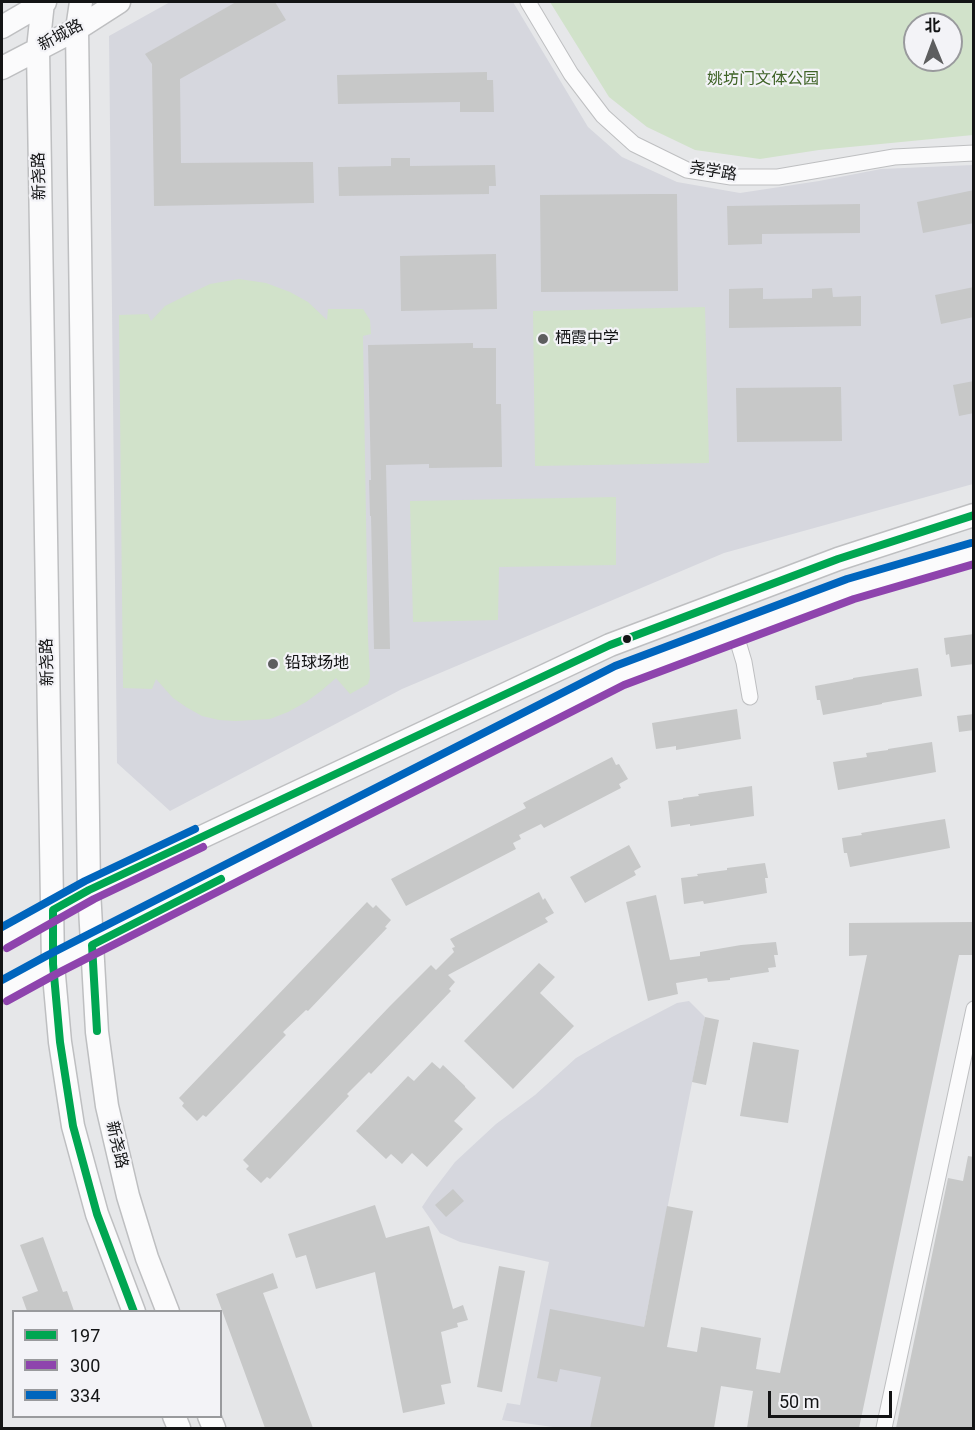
<!DOCTYPE html>
<html>
<head>
<meta charset="utf-8">
<style>
  body { margin:0 }
  #map { position:relative; width:975px; height:1430px; overflow:hidden; background:#e6e7e9; font-family:Roboto,"Noto Sans SC",sans-serif }
  canvas { display:block }
  .frame { position:absolute; inset:0; border:3px solid #131415; pointer-events:none }
  .legend { position:absolute; left:12px; top:1310px; width:210px; height:108px; box-sizing:border-box; background:#f3f3f7; border:2px solid #999a9d; margin:0; padding:8px 10px; list-style:none; font-size:18px; color:#131415 }
  .legend li { display:flex; align-items:center; gap:12px; height:30px }
  .legend b { width:30px; border:2px solid #999a9d }
  .north { position:absolute; left:903px; top:12px; width:60px; height:60px; box-sizing:border-box; background:#f3f3f7; border:2px solid #999a9d; border-radius:50%; rotate:359deg; font-size:16px; font-weight:700; line-height:24px; text-align:center; color:#131415 }
  .north::after { content:''; display:block; margin:auto; width:21px; height:27px; background:#5d5e5f; clip-path:polygon(50% 0,100% 100%,50% 72%,0 100%) }
  .scale { position:absolute; left:768px; top:1391px; width:124px; height:27px; box-sizing:border-box; border:3px solid #131415; border-top:0; padding-left:8px; font-size:18px; line-height:21px; white-space:nowrap; color:#131415; -webkit-text-stroke:4px #f3f3f7; paint-order:stroke }
</style>
</head>
<body>
<div id="map">
<canvas width="975" height="1430"></canvas>
<div class="frame"></div>
<ul class="legend">
<li><b style="height:8px;background:#00a651"></b>197</li>
<li><b style="height:8px;background:#8e44ad"></b>300</li>
<li><b style="height:8px;background:#0065bd"></b>334</li>
</ul>
<div class="north">北</div>
<div class="scale">50 m</div>
</div>
<script>
const g = document.querySelector('canvas').getContext('2d');
g.lineJoin = 'round';
function paint(path, color) {
  g.fillStyle = color;
  g.fill(path, 'evenodd');
}
function poly(rows) {
  const path = new Path2D();
  for (const r of rows) {
    path.moveTo(r[0], r[1]);
    for (let i = 2; i < r.length; i += 2) path.lineTo(r[i], r[i + 1]);
  }
  return path;
}
function trace(path, color, width, dash) {
  g.strokeStyle = color;
  g.lineWidth = width;
  g.lineCap = dash ? 'butt' : 'round';
  g.setLineDash(dash || []);
  g.stroke(path);
}
function label(font, color, halo, rows, align = 'center') {
  g.font = font + ' Roboto,"Noto Sans SC",sans-serif';
  g.lineWidth = 4.5;
  g.setLineDash([]);
  g.textBaseline = 'middle';
  g.strokeStyle = halo;
  g.fillStyle = color;
  for (const [text, x, y, turn = 0] of rows) {
    g.save();
    g.translate(x, y);
    g.rotate((+turn || 0) * Math.PI / 180);
    g.textAlign = isNaN(turn) ? turn : align;
    if (halo) g.strokeText(text, 0, 0);
    g.fillText(text, 0, 0);
    g.restore();
  }
}
const built = poly([
  [170,2,513,2,588,127,622,157,677,182,740,193,819,181,881,169,973,165,973,484,724,553,402,689,170,811,117,763,109,36],
  [689,1001,705,1017,624,1428,560,1428,502,1420,507,1403,520,1405,549,1262,460,1242,440,1233,422,1207,432,1192,455,1162,496,1124,535,1095,576,1058,612,1037,677,1003]
]);
const green = poly([
  [550,2,973,2,973,135,819,150,760,159,695,150,647,127,609,97],
  [915,24,951,24,951,60,915,60],
  [239,279,266,283,290,292,308,302,327,320,328,309,363,309,370,320,371,334,363,336,368,639,370,677,368,684,350,694,336,678,321,691,306,702,288,712,270,719,236,721,219,720,202,716,186,707,173,698,156,679,152,689,123,688,119,315,148,314,151,321,165,306,187,295,210,284],
  [705,307,709,463,535,466,533,311],
  [616,497,616,565,499,567,498,620,413,622,410,501]
]);
const building = poly([
  [236,2,275,2,286,20,180,79,181,163,313,162,314,203,154,206,152,64,145,54],
  [487,72,487,80,493,80,494,112,460,112,460,102,338,104,337,75],
  [391,158,410,158,410,166,495,165,496,186,489,186,489,194,339,196,338,167,391,166],
  [974,190,974,223,923,233,917,202],
  [650,194,677,194,678,291,541,292,540,195],
  [860,204,860,233,762,234,762,244,728,245,727,206],
  [496,254,497,309,401,311,400,256],
  [974,287,974,317,941,324,935,295],
  [763,288,763,299,812,298,812,289,832,288,833,297,861,296,861,326,729,328,729,289],
  [473,343,473,348,496,348,496,404,501,404,502,467,429,468,429,464,386,465,390,649,374,649,371,516,370,516,369,480,371,480,368,345],
  [974,381,974,413,959,416,953,385],
  [841,387,842,441,737,442,736,388],
  [974,634,974,664,951,667,949,654,946,655,944,638],
  [918,668,922,696,882,703,882,704,823,715,820,700,817,700,815,686,853,679,853,678],
  [737,709,741,739,676,750,676,746,656,749,652,723],
  [974,714,974,730,959,732,957,716],
  [932,742,936,772,838,790,833,762,867,757,866,753,888,750,888,749],
  [612,757,616,765,619,764,628,779,619,784,621,788,544,828,541,824,519,835,521,839,513,843,516,849,406,906,391,879,526,808,523,803],
  [752,786,754,816,690,826,690,824,671,827,668,801,683,799,683,798,699,796,698,794],
  [945,819,950,848,850,867,847,853,844,853,842,838,862,835,861,833],
  [629,845,641,867,634,871,636,875,585,903,570,877],
  [765,863,768,878,765,878,767,893,704,904,703,901,684,904,681,878,698,876,697,874,727,870,727,868],
  [539,892,543,900,545,898,554,913,545,918,548,922,448,975,455,982,449,989,451,991,371,1074,369,1072,347,1094,349,1096,270,1179,267,1177,261,1183,246,1169,249,1166,243,1160,390,1006,431,965,436,970,454,952,452,948,455,947,450,939],
  [656,895,670,960,700,956,700,952,741,945,776,942,778,955,774,955,776,967,768,968,769,972,730,978,730,980,708,982,707,978,676,983,678,994,648,1001,626,902],
  [367,902,373,908,376,905,391,920,385,927,387,928,308,1011,306,1010,283,1032,286,1035,206,1117,203,1115,197,1121,182,1106,184,1103,179,1098],
  [974,922,974,955,959,955,859,1428,747,1428,753,1391,721,1386,714,1428,590,1428,601,1377,560,1369,557,1382,537,1378,550,1309,644,1327,667,1206,693,1211,667,1347,697,1352,701,1327,761,1338,756,1369,780,1373,867,955,849,956,849,923],
  [539,963,555,977,540,993,574,1026,513,1089,464,1041],
  [705,1017,719,1020,706,1085,692,1082],
  [753,1042,799,1050,788,1123,740,1116],
  [432,1062,440,1069,443,1065,465,1086,465,1087,476,1098,454,1121,463,1129,427,1167,412,1153,402,1164,391,1154,386,1159,356,1131,408,1076,414,1081],
  [968,1156,974,1157,974,1428,896,1428,948,1178,963,1181],
  [453,1189,464,1201,446,1217,435,1205],
  [375,1205,386,1238,429,1226,453,1309,463,1305,468,1320,457,1323,458,1327,441,1332,451,1383,441,1385,445,1404,403,1413,375,1272,316,1289,306,1255,296,1258,288,1234],
  [43,1237,63,1292,67,1291,74,1311,27,1311,22,1297,38,1291,20,1245],
  [499,1266,525,1271,502,1392,477,1387],
  [273,1273,278,1288,263,1293,313,1428,265,1428,216,1294]
]);
const street = poly([
  [528,2,571,74,603,116,634,144,687,170,731,177,778,177,894,157,974,153],
  [735,632,744,662,750,697],
  [884,1428,974,1009]
]);
const secondary = poly([
  [43,2,38,49,53,964,60,1042,73,1126,97,1214,134,1312],
  [81,2,77,29,89,890,97,1032,107,1106,128,1196,147,1258,168,1312],
  [2,27,45,2],
  [2,68,77,29,119,2],
  [2,939,89,890,610,645,838,559,974,515],
  [2,992,53,964,620,675,851,589,974,553],
  [174,1416,179,1428],
  [209,1416,214,1428]
]);
const bus1 = poly([
  [97,1031,92,945,221,879],
  [134,1312,97,1214,73,1126,60,1042,53,964,53,910,89,890,610,645,838,559,974,515]
]);
const bus2 = poly([
  [7,948,94,899,203,847],
  [7,1001,58,973,624,685,854,599,974,564]
]);
const bus3 = poly([
  [2,927,85,881,195,829],
  [2,980,48,955,615,666,847,579,971,543]
]);
const markers = [
  [543,339,6,"#5d5e5f"],
  [627,639,5,"#131415"],
  [273,664,6,"#5d5e5f"]
];
const streetNames = [
  ["新城路",61,36,-28],
  ["尧学路",713,172,9],
  ["新尧路",40,176,-91],
  ["新尧路",48,662,-91],
  ["新尧路",116,1145,77]
];
const parkNames = [
  ["姚坊门文体公园",763,80]
];
const poiNames = [
  ["栖霞中学",555,339],
  ["铅球场地",285,664]
];
paint(built, '#d6d7de');
paint(green, '#d1e2ca');
paint(building, '#c7c8c8');
trace(street, '#bebfc1', 17);
trace(secondary, '#bebfc1', 25);
trace(street, '#fbfbfc', 15);
trace(secondary, '#fbfbfc', 22);
trace(bus1, '#00a651', 8);
trace(bus2, '#8e44ad', 8);
trace(bus3, '#0065bd', 8);
for (const [x, y, r, color] of markers) {
  const dot = new Path2D();
  dot.arc(x, y, r, 0, 2 * Math.PI);
  g.fillStyle = color;
  g.fill(dot);
  trace(dot, '#f3f3f7', 2);
}
label('16px', '#131415', '#f3f3f7', streetNames);
label('16px', '#3f6327', '#f3f3f7', parkNames);
label('16px', '#131415', '#f3f3f7', poiNames, 'left');
</script>
</body>
</html>
